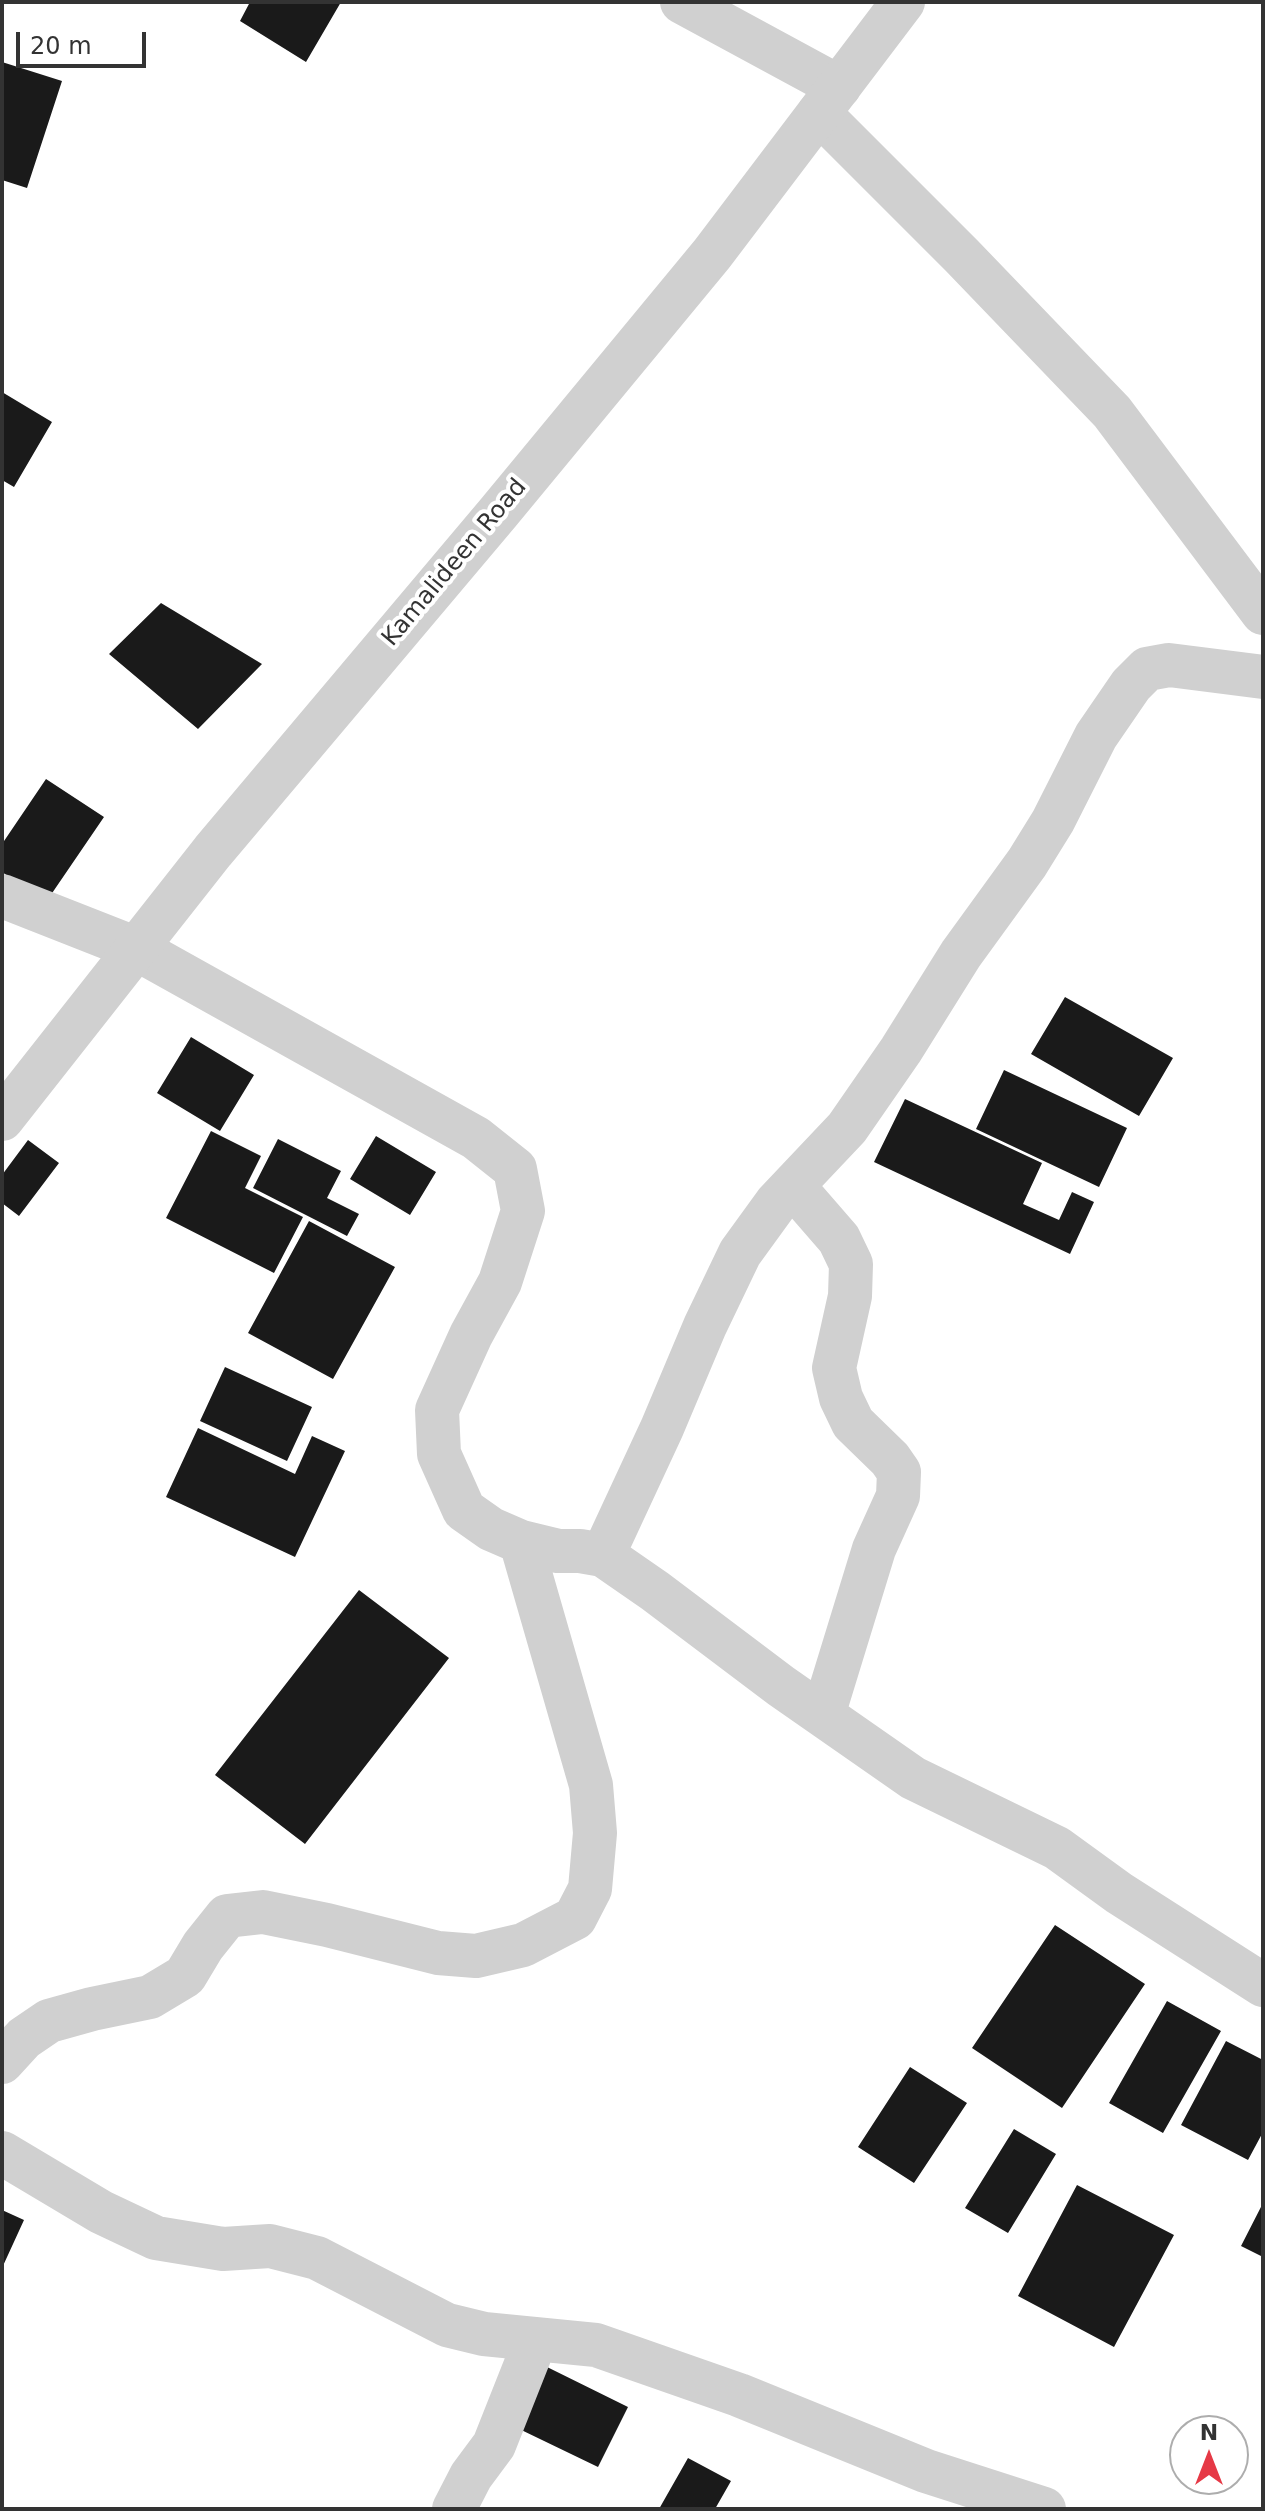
<!DOCTYPE html>
<html>
<head>
<meta charset="utf-8">
<style>
  body { margin:0 }
  #map { position:relative; width:1265px; height:2511px; overflow:hidden; background:#fff; font-family:"DejaVu Sans",sans-serif }
  canvas { display:block }
  .frame { position:absolute; inset:0; border:4px solid #333; pointer-events:none }
  .north { position:absolute; left:1169px; top:2415px; width:80px; height:80px; box-sizing:border-box; background:#fff; border:2px solid #adadad; border-radius:50%; rotate:0deg; font-size:22px; font-weight:700; line-height:32px; text-align:center; color:#333 }
  .north::after { content:''; display:block; margin:auto; width:28px; height:36px; background:#e63946; clip-path:polygon(50% 0,100% 100%,50% 72%,0 100%) }
  .scale { position:absolute; left:16px; top:32px; width:130px; height:36px; box-sizing:border-box; border:4px solid #333; border-top:0; padding-left:10px; font-size:24px; line-height:28px; white-space:nowrap; color:#333; -webkit-text-stroke:6px #fff; paint-order:stroke }
</style>
</head>
<body>
<div id="map">
<canvas width="1265" height="2511"></canvas>
<div class="frame"></div>
<div class="north">N</div>
<div class="scale">20 m</div>
</div>
<script>
const g = document.querySelector('canvas').getContext('2d');
g.lineJoin = 'round';
function paint(path, color) {
  g.fillStyle = color;
  g.fill(path, 'evenodd');
}
function poly(rows) {
  const path = new Path2D();
  for (const r of rows) {
    path.moveTo(r[0], r[1]);
    for (let i = 2; i < r.length; i += 2) path.lineTo(r[i], r[i + 1]);
  }
  return path;
}
function trace(path, color, width, dash) {
  g.strokeStyle = color;
  g.lineWidth = width;
  g.lineCap = dash ? 'butt' : 'round';
  g.setLineDash(dash || []);
  g.stroke(path);
}
function label(font, color, halo, rows, align = 'center') {
  g.font = font + ' "DejaVu Sans",sans-serif';
  g.lineWidth = 8;
  g.setLineDash([]);
  g.textBaseline = 'middle';
  g.strokeStyle = halo;
  g.fillStyle = color;
  for (const [text, x, y, turn = 0] of rows) {
    g.save();
    g.translate(x, y);
    g.rotate((+turn || 0) * Math.PI / 180);
    g.textAlign = isNaN(turn) ? turn : align;
    if (halo) g.strokeText(text, 0, 0);
    g.fillText(text, 0, 0);
    g.restore();
  }
}
const building = poly([
  [250,2,341,2,306,62,240,21],
  [2,62,62,81,27,188,2,180],
  [2,392,52,422,14,487,2,480],
  [161,603,262,664,198,729,109,654],
  [46,779,104,817,46,902,2,872,2,844],
  [1065,997,1173,1058,1139,1116,1031,1054],
  [191,1037,254,1075,220,1131,157,1093],
  [1004,1070,1127,1128,1099,1187,976,1129],
  [905,1099,1042,1163,1023,1204,1059,1220,1072,1192,1094,1202,1070,1254,874,1162],
  [211,1131,261,1156,245,1188,303,1217,274,1273,166,1218],
  [376,1136,436,1172,410,1215,350,1179],
  [278,1139,341,1171,327,1198,359,1214,347,1236,253,1188],
  [28,1140,59,1163,19,1216,2,1203,2,1175],
  [309,1221,395,1267,333,1379,248,1333],
  [225,1367,312,1407,287,1461,200,1421],
  [198,1428,295,1474,312,1436,345,1451,295,1557,166,1497],
  [359,1590,449,1658,305,1844,215,1775],
  [1055,1925,1145,1984,1062,2108,972,2048],
  [1167,2001,1221,2031,1163,2133,1109,2103],
  [1226,2041,1263,2060,1263,2132,1248,2160,1181,2125],
  [910,2067,967,2103,914,2183,858,2147],
  [1014,2129,1056,2154,1008,2233,965,2208],
  [1077,2185,1174,2235,1114,2347,1018,2296],
  [1263,2203,1263,2257,1241,2246],
  [2,2210,24,2220,2,2268],
  [543,2365,628,2407,598,2467,513,2426],
  [688,2458,731,2481,715,2509,659,2509]
]);
const minor = poly([
  [682,2,839,87],
  [819,113,962,256,1112,412,1263,613],
  [2,896,137,949,476,1138,515,1169,523,1211,500,1282,471,1335,437,1410,439,1454,464,1510,491,1529,521,1542,558,1551,580,1551,603,1555,655,1591,781,1686,913,1778,1057,1848,1119,1893,1263,1985],
  [793,1186,839,1239,851,1264,850,1296,834,1368,841,1398,853,1423,890,1459,899,1472,898,1496,874,1549,823,1715],
  [603,1555,662,1428,705,1326,740,1253,777,1202,847,1128,901,1050,961,954,1027,863,1053,821,1096,736,1131,685,1147,669,1169,665,1263,677],
  [2,2062,24,2038,49,2021,92,2009,150,1997,185,1976,203,1946,227,1916,263,1912,327,1925,438,1953,476,1956,523,1945,575,1918,590,1889,595,1833,591,1785,521,1542],
  [2,2153,101,2212,156,2238,223,2249,270,2246,317,2258,447,2325,484,2334,596,2345,739,2395,926,2471,1044,2509],
  [454,2509,471,2476,494,2445,536,2339]
]);
const tertiary = poly([
  [2,1119,213,851,498,513,712,254,903,2]
]);
const streetNames = [
  ["Kamalideen Road",455,563,-50]
];
paint(building, '#1a1a1a');
trace(minor, '#d0d0d0', 44);
trace(tertiary, '#d0d0d0', 44);
label('24px', '#333', '#fff', streetNames);
</script>
</body>
</html>
